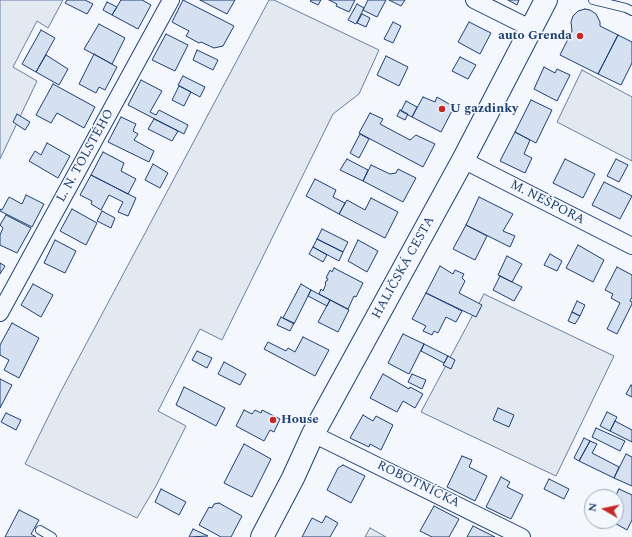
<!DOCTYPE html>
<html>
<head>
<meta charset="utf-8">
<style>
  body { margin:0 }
  #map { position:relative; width:632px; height:537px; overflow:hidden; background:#f4f7fb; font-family:Spectral,serif }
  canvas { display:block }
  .north { position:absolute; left:584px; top:489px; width:40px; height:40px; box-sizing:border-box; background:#f4f7fb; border:1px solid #9eadc5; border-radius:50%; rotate:279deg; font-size:11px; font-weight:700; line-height:16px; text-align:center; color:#1d3f73 }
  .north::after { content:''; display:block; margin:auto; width:14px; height:18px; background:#c62828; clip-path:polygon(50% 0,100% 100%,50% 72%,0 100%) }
</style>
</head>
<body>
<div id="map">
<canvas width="632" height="537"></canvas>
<div class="north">N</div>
</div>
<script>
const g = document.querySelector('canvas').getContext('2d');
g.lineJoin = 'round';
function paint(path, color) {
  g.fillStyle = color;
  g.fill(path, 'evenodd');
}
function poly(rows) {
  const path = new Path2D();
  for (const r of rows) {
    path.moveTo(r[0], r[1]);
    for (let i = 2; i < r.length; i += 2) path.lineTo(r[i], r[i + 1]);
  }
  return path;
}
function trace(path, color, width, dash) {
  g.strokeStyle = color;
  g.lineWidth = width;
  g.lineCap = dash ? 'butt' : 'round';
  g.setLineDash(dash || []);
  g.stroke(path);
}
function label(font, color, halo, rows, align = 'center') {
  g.font = font + ' Spectral,serif';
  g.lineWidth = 3;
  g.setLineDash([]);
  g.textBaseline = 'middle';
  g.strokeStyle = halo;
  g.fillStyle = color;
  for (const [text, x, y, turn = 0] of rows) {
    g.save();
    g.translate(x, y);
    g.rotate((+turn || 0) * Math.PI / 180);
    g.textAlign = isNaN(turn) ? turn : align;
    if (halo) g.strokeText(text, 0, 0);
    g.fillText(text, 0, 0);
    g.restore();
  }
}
const green = poly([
  [0,0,63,0,48,28,37,21,13,67,37,81,0,159,0,0],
  [269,0,274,0,379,50,359,94,333,114,222,340,200,329,158,411,186,426,156,486,137,518,25,464,60,393,269,0],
  [582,70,632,97,632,161,557,122,582,70],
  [484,294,614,356,556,476,421,412,484,294],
  [370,528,386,537,365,537,370,528]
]);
const building = poly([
  [67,0,85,0,93,4,87,14,65,3,67,0],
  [121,0,142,0,151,5,138,29,112,15,121,0],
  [183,0,234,26,223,46,214,48,201,42,199,43,186,36,189,31,172,22,183,0],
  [200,0,235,0,227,14,200,0],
  [311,0,321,0,318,5,310,1,311,0],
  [329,0,355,0,349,12,336,6,337,4,329,0],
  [368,0,386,0,377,17,363,10,368,0],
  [389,0,405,0,401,6,389,0],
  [508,0,519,0,517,5,508,0],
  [107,2,117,7,112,15,103,10,107,2],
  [357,4,364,8,356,24,348,20,357,4],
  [585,9,590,10,596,14,600,22,600,26,618,35,598,74,560,55,572,31,571,22,573,16,578,11,585,9],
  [362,14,370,18,366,27,357,23,362,14],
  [393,22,401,26,393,43,384,39,393,22],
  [469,22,491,33,480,54,458,42,469,22],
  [99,24,125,38,112,64,84,49,99,24],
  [41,30,55,38,36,72,22,64,41,30],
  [166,34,188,45,175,71,152,60,166,34],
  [618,35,632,42,632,63,621,85,598,74,618,35],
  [197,50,218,60,213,70,193,60,197,50],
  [94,54,117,67,105,90,99,87,96,93,79,84,94,54],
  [46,55,68,69,59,85,36,72,46,55],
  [386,56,408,67,399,86,377,75,386,56],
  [460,57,476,65,468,79,452,71,460,57],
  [544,67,555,73,557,69,570,75,557,101,534,89,544,67],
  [183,76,205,87,200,97,178,85,183,76],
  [141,80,162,91,150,112,156,115,159,110,188,125,184,134,128,105,141,80],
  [53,84,95,107,84,128,57,113,51,123,36,115,53,84],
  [179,86,191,92,184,106,172,100,179,86],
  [423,97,435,102,437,97,454,107,441,132,412,117,423,97],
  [531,100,552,110,536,143,515,132,531,100],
  [406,101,417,107,412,117,401,111,406,101],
  [400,110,408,114,405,120,397,116,400,110],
  [370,113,383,119,380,124,410,140,416,135,435,144,423,167,359,133,370,113],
  [17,114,30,122,25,130,13,122,17,114],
  [121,117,136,124,133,131,138,134,134,140,154,151,149,162,108,142,121,117],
  [154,119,178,131,172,141,148,129,154,119],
  [515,132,530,140,524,154,532,158,525,173,500,161,515,132],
  [360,134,369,139,359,158,350,153,360,134],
  [47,143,70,156,58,178,29,161,35,151,41,155,47,143],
  [103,152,124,163,121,171,136,179,128,194,91,175,103,152],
  [347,159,368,170,363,181,340,170,347,159],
  [565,159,595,174,583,198,553,183,565,159],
  [616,159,628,165,619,182,607,176,616,159],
  [153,164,168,173,160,188,145,180,153,164],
  [371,165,390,174,396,173,398,169,416,178,403,202,363,181,371,165],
  [91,175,136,198,128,216,118,212,123,202,109,195,101,210,91,204,92,201,80,195,91,175],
  [315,179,336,190,333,197,345,203,339,214,306,196,315,179],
  [604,182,632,196,620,219,592,205,604,182],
  [26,195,44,204,32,227,0,211,0,209,2,210,9,197,22,204,26,195],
  [479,197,513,214,503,231,515,236,510,247,466,225,479,197],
  [371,198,398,212,385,238,339,214,347,200,365,210,371,198],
  [72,209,97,223,86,245,60,231,72,209],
  [102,211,115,218,111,228,97,221,102,211],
  [6,215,31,228,17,253,0,245,0,235,3,228,0,225,6,215],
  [466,225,487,236,475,260,453,249,466,225],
  [322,229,348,242,343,252,317,239,322,229],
  [317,239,343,252,339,261,313,247,317,239],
  [55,240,76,251,65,273,44,263,55,240],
  [358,240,378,251,367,272,348,261,358,240],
  [578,245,604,260,593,282,566,268,578,245],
  [313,247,327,255,323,262,309,254,313,247],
  [550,254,562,261,557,271,544,265,550,254],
  [507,256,522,264,512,282,498,275,507,256],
  [0,263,5,266,0,274,0,263],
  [440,266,453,274,455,270,464,274,462,278,465,281,459,293,482,305,476,317,426,293,440,266],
  [617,267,632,275,632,297,630,301,632,302,632,304,617,334,607,329,620,303,611,298,613,294,605,290,617,267],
  [334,268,363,283,356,297,354,296,348,309,319,294,321,289,323,291,326,284,325,283,326,281,327,281,328,279,326,278,330,270,332,272,334,268],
  [500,276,522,287,514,301,493,290,500,276],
  [33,284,53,295,41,317,21,305,33,284],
  [301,284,311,290,294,324,283,318,301,284],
  [311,290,330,300,327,306,308,296,311,290],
  [426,293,462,311,456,322,446,317,438,333,434,331,432,335,423,331,426,326,412,319,426,293],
  [330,300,349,310,338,332,318,322,330,300],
  [577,301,585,305,580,316,572,312,577,301],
  [572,312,580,316,575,324,568,321,572,312],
  [281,317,294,323,290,331,277,325,281,317],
  [12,323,39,338,19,378,4,370,9,360,0,355,0,345,12,323],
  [403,334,424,344,409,374,388,363,403,334],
  [303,337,329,350,315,376,264,349,268,342,286,351,288,348,295,352,303,337],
  [424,344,448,356,444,363,421,351,424,344],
  [197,351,212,358,207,368,192,360,197,351],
  [448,356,455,360,451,369,443,365,448,356],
  [224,362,246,374,240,385,218,374,224,362],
  [383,374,409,389,410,387,423,394,415,408,403,401,397,412,370,398,383,374],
  [412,374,426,380,422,389,408,382,412,374],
  [0,379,12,385,0,408,0,379],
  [631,385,632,386,632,397,626,394,631,385],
  [184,387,225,408,216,426,176,405,184,387],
  [498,408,514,415,509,427,493,420,498,408],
  [244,410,252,414,255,410,261,413,262,410,280,419,274,432,270,430,264,441,236,426,244,410],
  [607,412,617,417,610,431,600,426,607,412],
  [6,413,21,420,16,430,1,422,6,413],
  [363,415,373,421,376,416,393,425,381,450,370,444,369,447,350,438,363,415],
  [615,421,632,430,632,442,610,431,615,421],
  [596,428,625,441,620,451,592,437,596,428],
  [584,438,590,441,579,461,574,458,584,438],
  [590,441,597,444,592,453,619,467,614,478,579,461,590,441],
  [244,444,271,459,252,497,224,483,244,444],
  [626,454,632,457,632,486,614,478,626,454],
  [462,456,472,460,469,467,487,476,475,501,447,487,462,456],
  [343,465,365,476,351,503,327,490,338,468,343,465],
  [501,477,510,482,507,487,523,495,511,519,486,507,501,477],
  [549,479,569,489,564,499,544,489,549,479],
  [161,489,186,502,179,515,155,502,161,489],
  [619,489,632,495,632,520,627,530,611,521,616,521,616,497,615,497,619,489],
  [219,503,242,516,231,537,221,537,199,525,209,507,212,508,214,504,219,503],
  [434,506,459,519,449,537,432,537,420,531,434,506],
  [19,510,39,520,31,534,36,537,5,537,19,510],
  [326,516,338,523,330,537,302,537,312,518,322,523,326,516],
  [473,526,495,537,467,537,473,526],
  [193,529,208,536,189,537,193,529]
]);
const lane = poly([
  [593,0,626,8,632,11],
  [40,530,52,537]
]);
const street = poly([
  [474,0,532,29],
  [463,160,632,246],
  [0,313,171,0],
  [313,434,522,537]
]);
const primary = poly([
  [262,537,293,478,313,434,463,160,546,0]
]);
const markers = [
  [580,36,4,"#c62828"],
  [442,109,4,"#c62828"],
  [273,420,4,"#c62828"]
];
const poiNames = [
  ["auto Grenda",572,36,"right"],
  ["U gazdinky",450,109],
  ["House",281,420]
];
const streetNames = [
  ["L. N. TOLSTÉHO",86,156,-61],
  ["M. NEŠPORA",547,203,27],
  ["HALIČSKÁ CESTA",404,268,-61],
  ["ROBOTNÍCKA",418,485,26]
];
paint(green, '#e3e9f0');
trace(green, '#687fa3', 1);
paint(building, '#d5e0f0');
trace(building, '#1d3f73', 1);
trace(lane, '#1d3f73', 10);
trace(street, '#1d3f73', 18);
trace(primary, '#1d3f73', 24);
trace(lane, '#f4f7fb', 8);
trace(street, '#f4f7fb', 16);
trace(primary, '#f4f7fb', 22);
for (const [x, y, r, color] of markers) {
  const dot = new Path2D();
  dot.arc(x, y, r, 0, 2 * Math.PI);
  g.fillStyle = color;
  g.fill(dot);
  trace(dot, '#f4f7fb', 1.5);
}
label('bold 13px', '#1d3f73', '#f4f7fb', poiNames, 'left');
label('13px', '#1d3f73', '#f4f7fb', streetNames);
</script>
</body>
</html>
